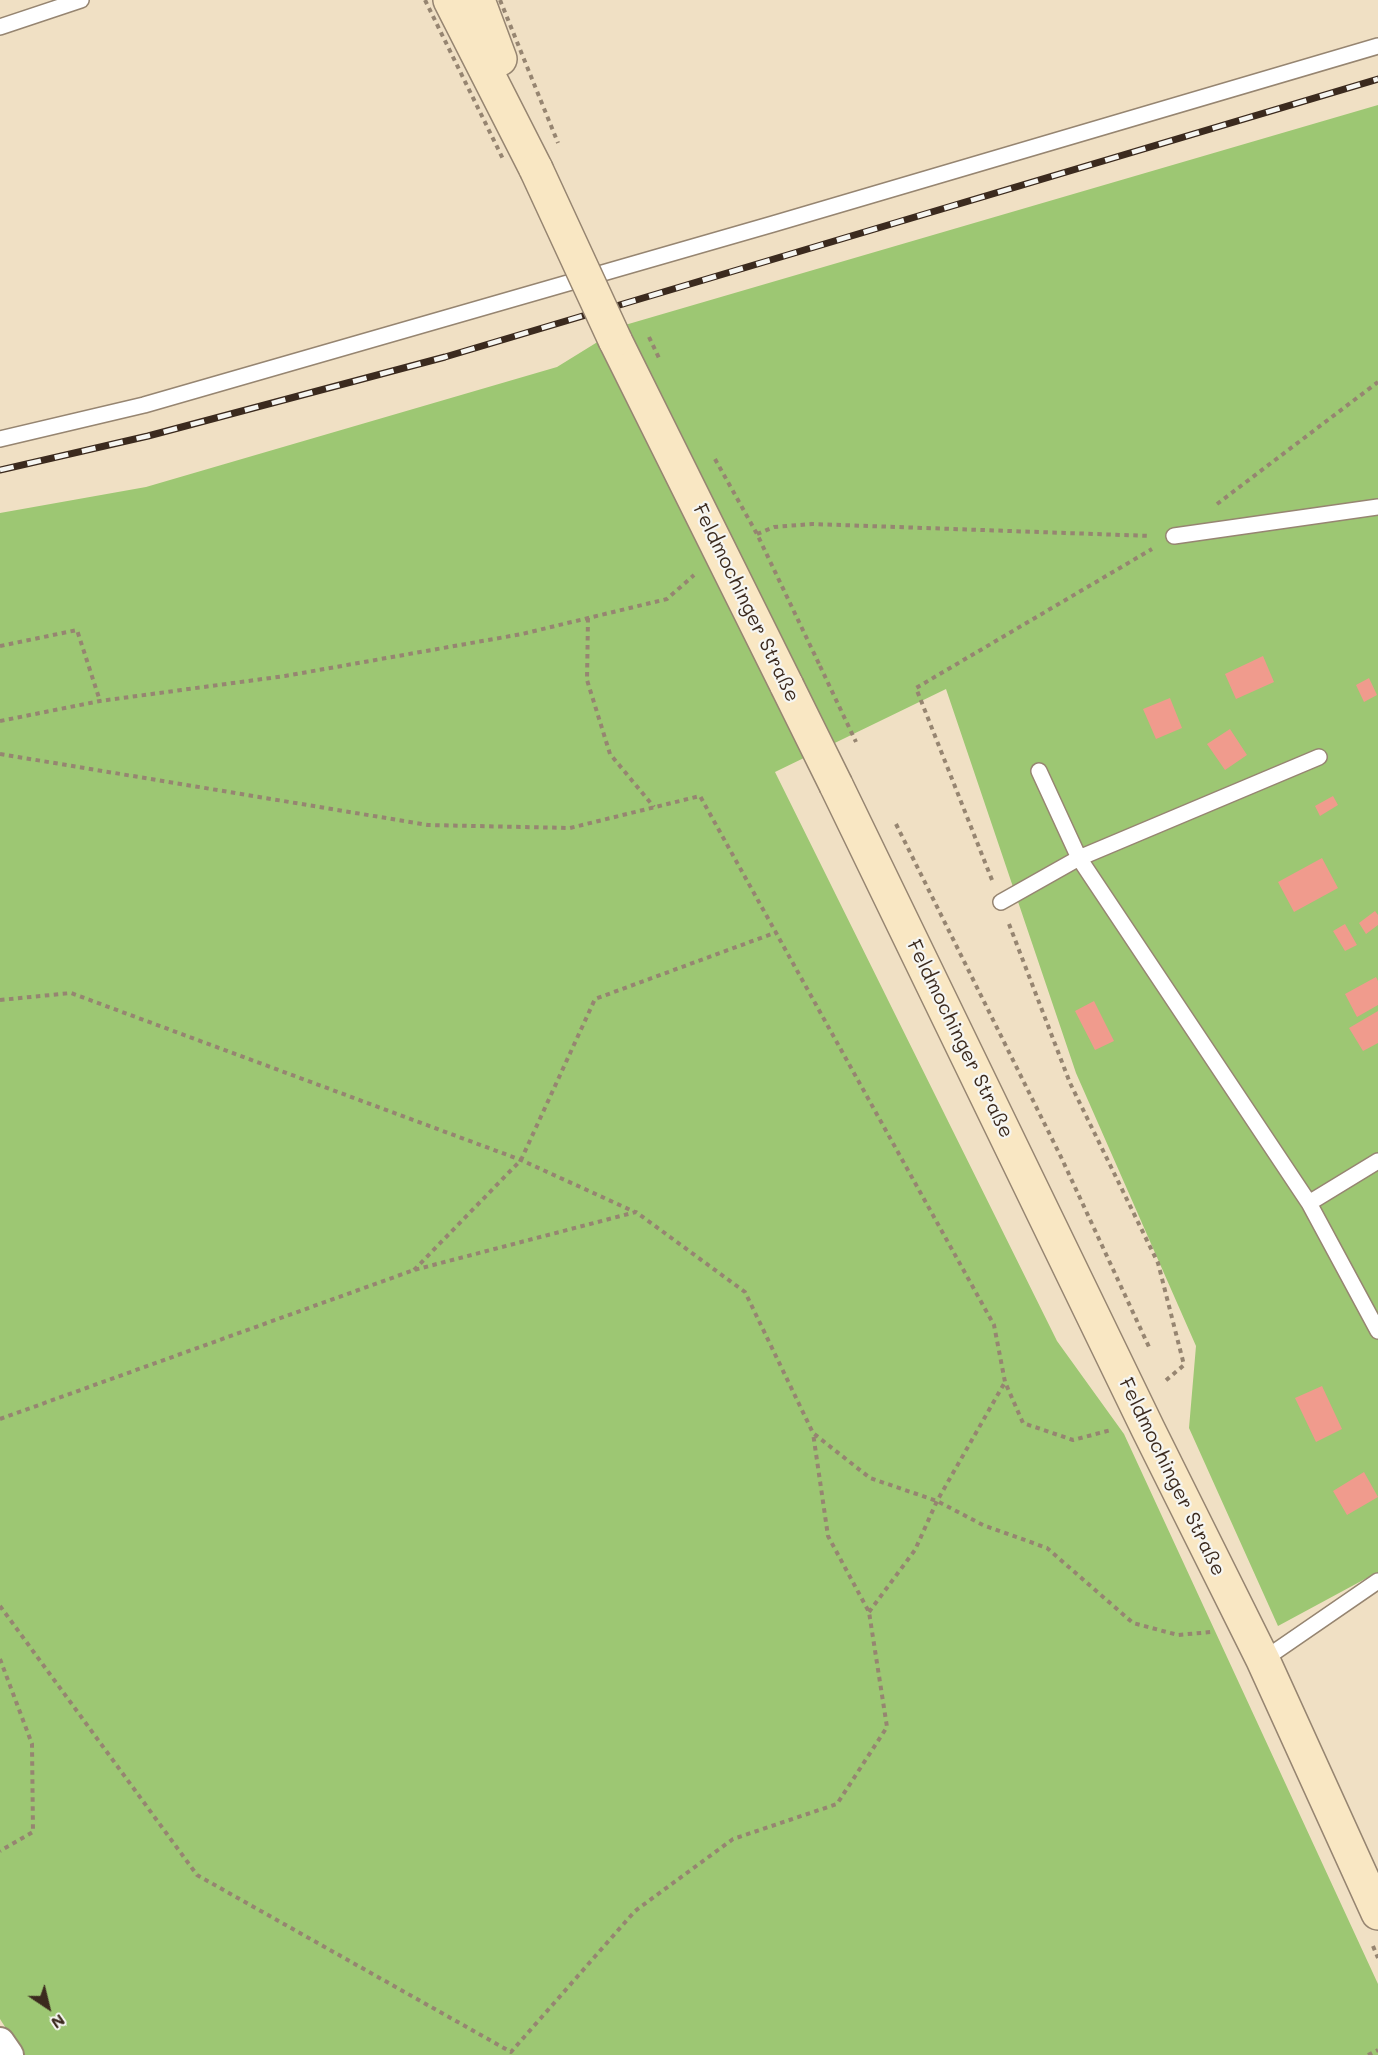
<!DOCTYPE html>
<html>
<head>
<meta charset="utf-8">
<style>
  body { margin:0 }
  #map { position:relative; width:1378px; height:2055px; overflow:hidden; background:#f0e0c4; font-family:Mali,sans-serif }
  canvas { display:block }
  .north { position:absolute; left:18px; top:1977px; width:60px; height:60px; -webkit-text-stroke:4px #f6f6f2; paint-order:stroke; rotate:145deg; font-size:16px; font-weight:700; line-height:24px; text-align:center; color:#3b2a1e }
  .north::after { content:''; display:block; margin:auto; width:21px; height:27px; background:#3b2a1e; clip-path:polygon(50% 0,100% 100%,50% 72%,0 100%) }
</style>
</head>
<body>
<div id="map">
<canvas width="1378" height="2055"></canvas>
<div class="north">N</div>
</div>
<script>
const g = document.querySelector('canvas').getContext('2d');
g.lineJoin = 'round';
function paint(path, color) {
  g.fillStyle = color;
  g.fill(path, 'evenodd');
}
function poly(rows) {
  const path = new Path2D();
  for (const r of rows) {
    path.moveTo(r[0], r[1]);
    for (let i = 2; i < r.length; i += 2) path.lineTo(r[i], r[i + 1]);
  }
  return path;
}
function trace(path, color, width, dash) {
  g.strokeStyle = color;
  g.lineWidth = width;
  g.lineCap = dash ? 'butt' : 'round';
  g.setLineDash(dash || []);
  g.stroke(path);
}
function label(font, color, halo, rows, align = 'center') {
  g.font = font + ' Mali,sans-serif';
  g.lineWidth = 4.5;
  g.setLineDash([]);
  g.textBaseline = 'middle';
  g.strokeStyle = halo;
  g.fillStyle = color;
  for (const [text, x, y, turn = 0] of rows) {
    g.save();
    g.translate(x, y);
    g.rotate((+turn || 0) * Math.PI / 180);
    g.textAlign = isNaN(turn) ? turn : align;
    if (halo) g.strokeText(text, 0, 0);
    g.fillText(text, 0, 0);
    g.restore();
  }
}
const green = poly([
  [1378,105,1378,1572,1278,1626,1189,1428,1196,1346,1076,1073,946,689,775,772,1057,1341,1124,1434,1378,1984,1378,2055,23,2055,0,2019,0,513,146,487,557,367,625,325]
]);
const building = poly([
  [1263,656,1274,682,1236,699,1225,674],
  [1369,678,1377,695,1364,702,1356,685],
  [1170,698,1182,728,1156,739,1143,709],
  [1230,729,1247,755,1225,770,1207,744],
  [1333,796,1338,805,1320,816,1315,806],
  [1322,858,1338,888,1294,912,1278,882],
  [1375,911,1378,915,1378,925,1366,934,1359,923],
  [1345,924,1357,945,1345,951,1333,931],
  [1376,977,1378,981,1378,1005,1357,1017,1345,994],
  [1094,1001,1114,1041,1095,1050,1075,1011],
  [1378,1011,1378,1043,1363,1051,1349,1028],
  [1322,1386,1342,1429,1316,1442,1295,1398],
  [1364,1472,1378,1497,1347,1515,1333,1491]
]);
const path = poly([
  [715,459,757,534,820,666],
  [1217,504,1378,382],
  [757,534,774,527,812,524,1151,536],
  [588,618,587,680,610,754,654,807],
  [0,646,77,630,100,701],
  [0,721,100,701,285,676,522,634,667,599,694,575],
  [0,754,428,825,570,828,700,796,994,1325,1005,1382,1023,1423,1073,1440,1111,1430],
  [896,824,1061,1157,1149,1347],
  [992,880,916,688,1152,549],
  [1009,924,1070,1083,1158,1263,1184,1365,1164,1382],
  [0,1000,71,993,521,1160,635,1212],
  [414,1270,521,1160,595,999,777,932],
  [0,1419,414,1270,636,1212,745,1292,813,1433,870,1478,937,1501,983,1525,1047,1548,1133,1623,1178,1635,1211,1632],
  [0,1606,197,1875,511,2052,635,1911,733,1839,837,1804,887,1727,869,1612,828,1536,813,1433],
  [869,1612,915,1550,937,1501,1005,1382],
  [0,1659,32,1744,33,1832,0,1851],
  [1373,1946,1378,1958],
  [1368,2055,1378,2050]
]);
const lane = poly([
  [0,27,81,0],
  [0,439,144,405,773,224,1378,46],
  [1174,536,1378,507],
  [1039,771,1079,858,1309,1203],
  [1001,902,1079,858,1319,757],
  [1378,1161,1309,1203,1378,1331],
  [1263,1660,1378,1581]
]);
const street = poly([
  [0,2042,9,2055]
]);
const secondary = poly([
  [450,0,536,169],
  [478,0,500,59],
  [615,340,787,686],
  [836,785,1148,1429,1263,1660,1378,1913]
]);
const rail = poly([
  [0,470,148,436,445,357,1378,79]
]);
const pathBridge = poly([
  [425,0,504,161],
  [500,0,558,143],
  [649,337,659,358],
  [820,666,856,742]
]);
const secondaryBridge = poly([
  [536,169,615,340],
  [787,686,836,785]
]);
const streetNames = [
  ["Feldmochinger Straße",746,603,64],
  ["Feldmochinger Straße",960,1039,64],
  ["Feldmochinger Straße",1172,1477,64]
];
paint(green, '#9dc773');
paint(building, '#f09b8d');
trace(lane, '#968571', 18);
trace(street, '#968571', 32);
trace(secondary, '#968571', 36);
trace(path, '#968571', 4, [4.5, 4.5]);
trace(lane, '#fff', 15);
trace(street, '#fff', 28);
trace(secondary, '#f9e7c3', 33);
trace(rail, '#3b2a1e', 7);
trace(rail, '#f6f6f2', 4.5, [14]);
trace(secondaryBridge, '#968571', 36, []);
trace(pathBridge, '#968571', 4, [4.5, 4.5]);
trace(secondaryBridge, '#f9e7c3', 33);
label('20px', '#3b2a1e', '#f6f6f2', streetNames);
</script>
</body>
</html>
